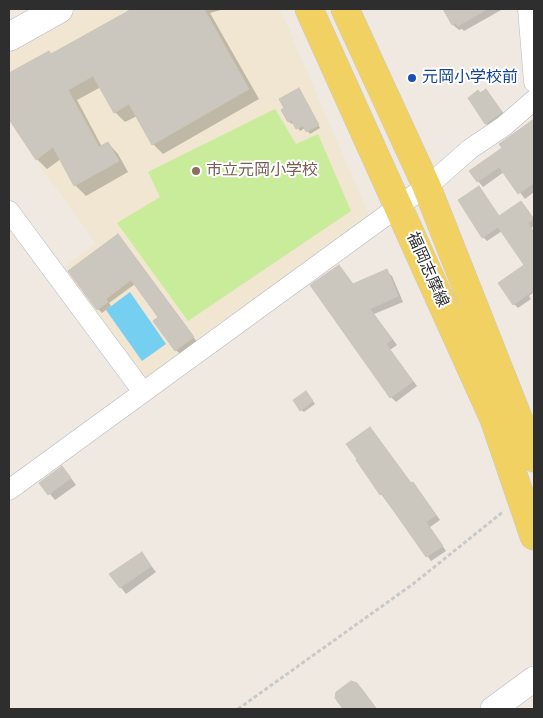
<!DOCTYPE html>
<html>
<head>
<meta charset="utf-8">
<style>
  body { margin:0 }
  #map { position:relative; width:543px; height:718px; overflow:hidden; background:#efe9e1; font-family:"Sofia Sans Condensed",sans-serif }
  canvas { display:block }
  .frame { position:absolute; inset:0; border:10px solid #2e2e2e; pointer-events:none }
</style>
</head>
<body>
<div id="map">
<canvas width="543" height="718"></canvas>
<div class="frame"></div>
</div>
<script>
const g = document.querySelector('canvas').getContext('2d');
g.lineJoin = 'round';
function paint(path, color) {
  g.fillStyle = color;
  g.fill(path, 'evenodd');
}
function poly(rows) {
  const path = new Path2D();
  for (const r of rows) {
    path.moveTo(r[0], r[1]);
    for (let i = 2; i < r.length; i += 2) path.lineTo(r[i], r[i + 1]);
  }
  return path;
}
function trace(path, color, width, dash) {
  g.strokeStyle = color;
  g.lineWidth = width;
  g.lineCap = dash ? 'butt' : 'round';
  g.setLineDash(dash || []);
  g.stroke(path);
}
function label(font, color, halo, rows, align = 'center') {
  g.font = font + ' "Sofia Sans Condensed","Noto Sans JP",sans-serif';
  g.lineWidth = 4;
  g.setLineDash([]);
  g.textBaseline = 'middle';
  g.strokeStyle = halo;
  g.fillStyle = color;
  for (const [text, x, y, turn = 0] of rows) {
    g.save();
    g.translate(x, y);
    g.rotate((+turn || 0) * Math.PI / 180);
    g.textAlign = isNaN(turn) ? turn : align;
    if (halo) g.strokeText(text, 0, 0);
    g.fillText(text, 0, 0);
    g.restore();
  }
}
const education = poly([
  [81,9,280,9,370,218,141,382,59,270,96,243,9,123,9,48]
]);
const pitch = poly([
  [275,109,296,144,318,134,351,211,188,321,117,223,160,197,148,172]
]);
const water = poly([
  [130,292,166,344,142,361,106,310]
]);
const shadow = poly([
  [135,9,224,9,210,13,259,99,163,154,153,144,137,116,125,122,115,112,101,87,77,100,102,147,108,143,118,154,128,172,86,196,76,186,61,159,47,169,37,159,9,119,9,75,49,53,51,55],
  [445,9,503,9,464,31,462,29,459,30,453,25],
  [299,89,320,128,310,134,305,128,300,131,294,122,291,124,289,121],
  [486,90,507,118,492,129,486,124,469,98,481,94],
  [534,120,534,192,525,199,504,172,483,187,478,181,504,148,501,144],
  [479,188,500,217,525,207,534,220,534,226,531,228,534,233,534,292,529,296,531,299,518,308,514,304,525,265,502,231,487,241,483,237],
  [122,240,197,342,180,354,176,350,159,318,135,284,109,303,111,306,102,313,98,309],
  [386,271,392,276,403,302,374,314,397,345,390,350,417,386,396,402,391,397,354,285],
  [309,395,315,404,304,412,301,410],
  [375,434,412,484,417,488,440,520,430,527,446,551,431,561,381,494],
  [68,474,76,485,55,500,41,483],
  [141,553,156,572,126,594,111,575],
  [357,684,363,690,377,709,344,709,336,698]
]);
const building = poly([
  [132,9,204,9,249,89,152,145,129,104,114,113,93,76,68,90,99,147,108,142,119,161,74,186,53,147,36,160,9,119,9,73,49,51,51,54,132,9],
  [443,9,487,9,458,26,456,23,452,25,443,9],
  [299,88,319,125,306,132,303,126,296,129,291,120,288,122,281,110,284,108,279,99,299,88],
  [486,89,502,112,485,124,468,98,478,90,480,93,486,89],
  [534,119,534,183,518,194,499,167,477,182,469,171,502,148,499,144,534,119],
  [479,186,499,216,521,201,534,219,528,223,534,233,534,290,513,305,498,283,524,265,498,227,482,238,458,200,479,186],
  [118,234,194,337,175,351,153,321,158,317,131,280,106,299,108,302,97,310,68,271,118,234],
  [339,265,353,284,387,269,398,296,370,309,392,339,386,344,412,380,412,382,390,398,310,285,339,265],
  [306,391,313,401,300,411,293,400,306,391],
  [370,427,411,483,413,482,436,515,426,522,443,546,426,557,382,494,380,495,356,460,357,459,346,444,370,427],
  [62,466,71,478,48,495,39,483,62,466],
  [142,552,151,566,120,588,109,574,142,552],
  [351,681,357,683,376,709,343,709,335,698,336,692,351,681]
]);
const path = poly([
  [238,709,413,584,504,511]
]);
const minor = poly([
  [528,9,534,82],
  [9,211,143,392],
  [9,490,436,179,470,149,504,126,534,100]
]);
const tertiary = poly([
  [493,709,534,679]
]);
const secondary = poly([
  [9,37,59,9]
]);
const primary = poly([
  [309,9,494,419,534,536],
  [345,9,426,185,534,458]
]);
const markers = [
  [412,78,5,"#1a4fb4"],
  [196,171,5,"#8d6e63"]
];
const transitNames = [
  ["元岡小学校前",422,78]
];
const educationNames = [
  ["市立元岡小学校",206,171]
];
const streetNames = [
  ["福岡志摩線",427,270,66]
];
paint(education, '#f0e6d1');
paint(pitch, '#c9ec9a');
paint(water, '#75cff0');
paint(shadow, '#0003');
paint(building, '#cbc7bf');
trace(building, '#cbc5ba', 1);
trace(minor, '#b4b7c1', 21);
trace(tertiary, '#b4b7c1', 26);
trace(secondary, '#b4b7c1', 29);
trace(primary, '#c9c9c9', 29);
trace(path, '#c9c9c9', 3, [4, 2.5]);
trace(minor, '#fff', 20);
trace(tertiary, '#fff', 25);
trace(secondary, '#fff', 28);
trace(primary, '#f2d163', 28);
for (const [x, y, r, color] of markers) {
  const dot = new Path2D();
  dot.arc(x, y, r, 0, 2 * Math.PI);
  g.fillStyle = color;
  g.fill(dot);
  trace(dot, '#fff', 2);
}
label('16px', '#164399', '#fff', transitNames, 'left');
label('16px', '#785e54', '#fff', educationNames, 'left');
label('16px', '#2e2e2e', '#fff', streetNames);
</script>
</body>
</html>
